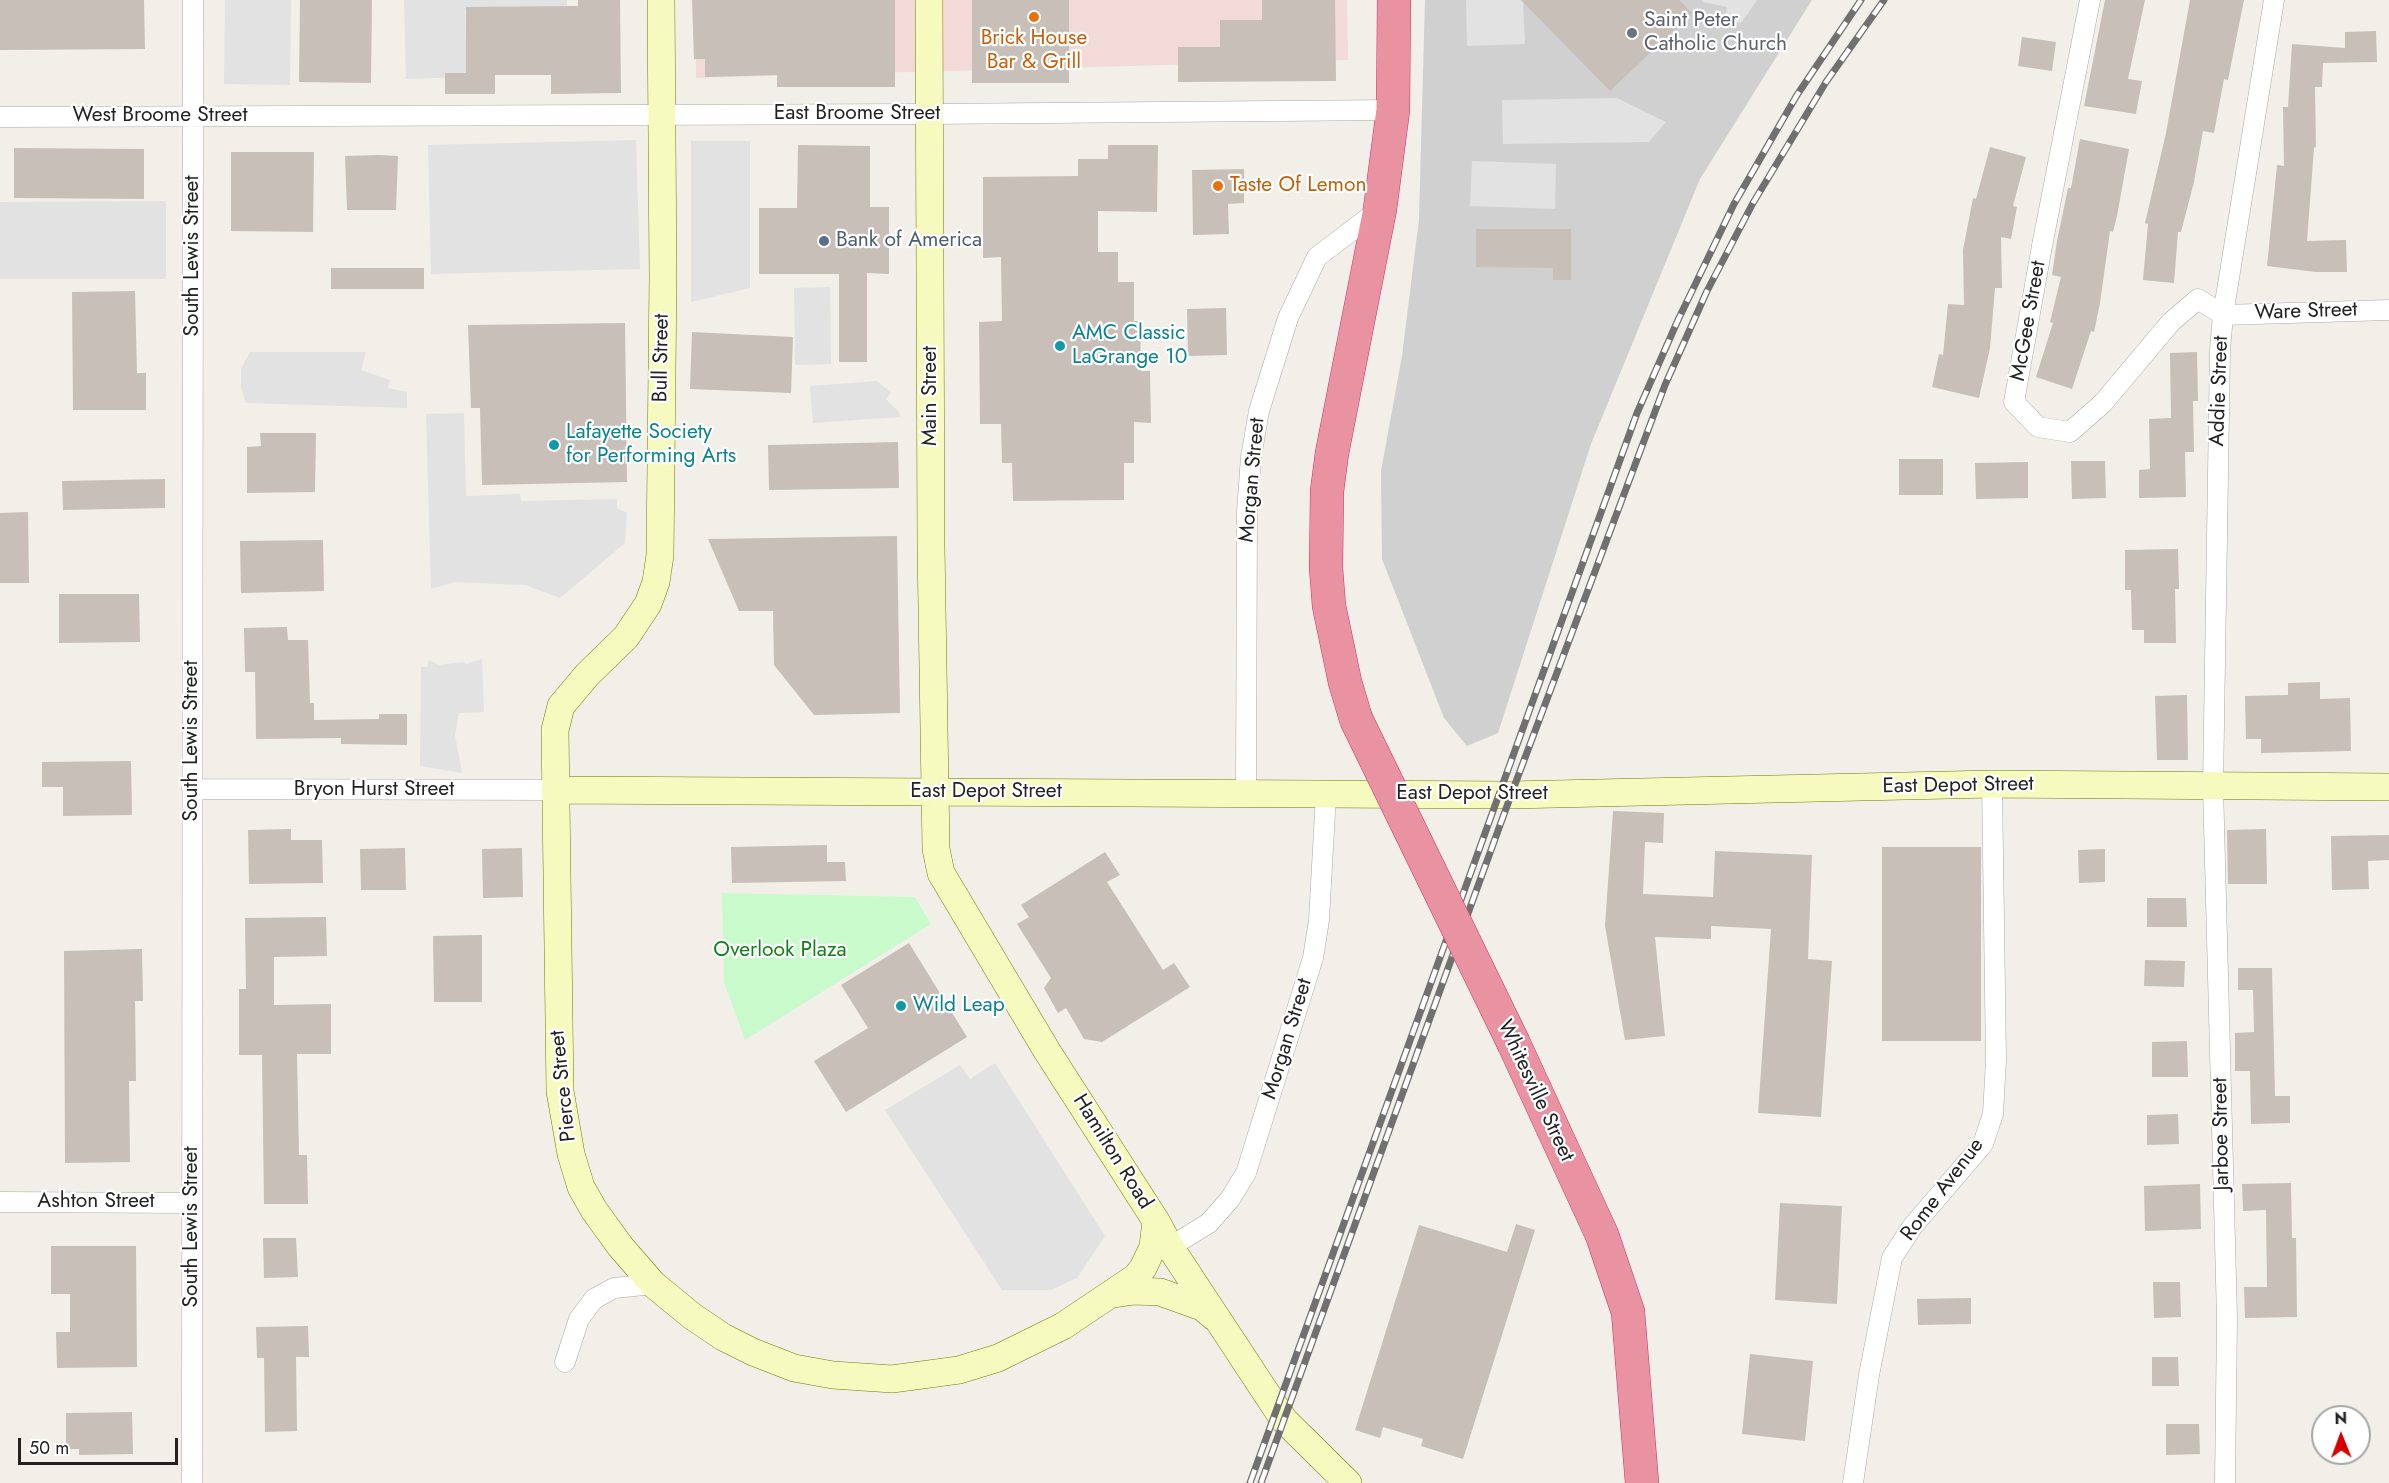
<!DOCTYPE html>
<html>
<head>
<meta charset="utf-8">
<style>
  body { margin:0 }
  #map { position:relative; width:2389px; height:1483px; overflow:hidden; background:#f2efe9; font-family:Jost,sans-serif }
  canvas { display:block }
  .north { position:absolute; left:2311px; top:1405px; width:60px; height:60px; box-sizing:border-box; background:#fff; border:2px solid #a7a7a7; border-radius:50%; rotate:359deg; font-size:16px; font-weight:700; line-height:24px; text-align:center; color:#222 }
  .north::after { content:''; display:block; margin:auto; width:21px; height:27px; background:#d40000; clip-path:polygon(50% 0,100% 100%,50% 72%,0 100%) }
  .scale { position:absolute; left:18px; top:1438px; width:160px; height:27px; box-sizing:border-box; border:3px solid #222; border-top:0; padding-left:8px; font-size:18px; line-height:21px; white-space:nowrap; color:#222; -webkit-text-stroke:4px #fff; paint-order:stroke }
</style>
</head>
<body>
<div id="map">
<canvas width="2389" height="1483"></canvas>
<div class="north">N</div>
<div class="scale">50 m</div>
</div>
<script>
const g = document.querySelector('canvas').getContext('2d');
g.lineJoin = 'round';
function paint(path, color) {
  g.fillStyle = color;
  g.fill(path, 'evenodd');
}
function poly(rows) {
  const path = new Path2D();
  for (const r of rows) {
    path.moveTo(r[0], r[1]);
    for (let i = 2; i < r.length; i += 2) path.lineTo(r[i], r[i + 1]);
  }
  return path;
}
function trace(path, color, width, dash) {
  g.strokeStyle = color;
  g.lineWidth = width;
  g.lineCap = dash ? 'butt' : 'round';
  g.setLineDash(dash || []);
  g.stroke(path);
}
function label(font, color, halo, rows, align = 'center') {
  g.font = font + ' Jost,sans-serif';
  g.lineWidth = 4.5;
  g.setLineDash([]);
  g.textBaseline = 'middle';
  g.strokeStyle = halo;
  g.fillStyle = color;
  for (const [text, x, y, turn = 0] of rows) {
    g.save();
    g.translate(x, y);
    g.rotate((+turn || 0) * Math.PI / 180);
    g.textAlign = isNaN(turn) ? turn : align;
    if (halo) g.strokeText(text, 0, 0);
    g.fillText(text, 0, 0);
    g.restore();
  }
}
const commercial = poly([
  [695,0,1347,0,1348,60,696,78]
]);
const religious = poly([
  [1425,0,1812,0,1700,179,1591,444,1498,733,1467,746,1444,718,1382,559,1381,471,1402,356,1419,219]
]);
const park = poly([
  [722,893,915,897,931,924,745,1040,724,982]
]);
const parking = poly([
  [225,0,291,0,290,85,224,84],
  [404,0,567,0,567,6,465,10,467,77,406,79],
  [1466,0,1523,0,1525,44,1467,46],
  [1702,0,1757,0,1741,23,1725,20,1727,7,1703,2],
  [1617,98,1666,122,1649,142,1503,144,1502,100],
  [636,140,640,269,431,274,428,145],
  [691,141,750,141,750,288,691,302],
  [1472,161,1556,164,1555,209,1470,206],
  [166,201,166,279,0,279,0,202],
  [830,287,831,364,795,365,794,288],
  [250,352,366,352,361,370,390,380,388,388,407,392,407,408,246,403,241,388,241,369],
  [877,381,891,393,886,399,899,412,900,417,813,423,810,386],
  [464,413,466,496,520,494,521,501,617,499,617,508,627,513,625,543,560,598,525,585,455,582,431,589,426,414],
  [482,659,484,712,459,713,455,735,462,773,420,766,421,667,427,667,429,660,439,665,464,662,466,664],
  [995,1063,1105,1236,1077,1278,1051,1290,1002,1290,885,1110,960,1065,970,1079]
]);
const building = poly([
  [0,0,144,0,145,49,0,50],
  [300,0,372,0,371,83,299,82],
  [578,0,620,0,621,93,551,94,551,75,495,75,495,94,445,94,445,73,466,73,466,7,578,6],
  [692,0,895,0,895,87,777,87,777,75,705,77,705,59,694,59],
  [972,0,1069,0,1069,83,972,83],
  [1262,0,1335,0,1336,81,1178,82,1178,47,1220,47,1220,20,1262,20],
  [1521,0,1679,0,1692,13,1610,91],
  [2105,0,2145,0,2128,79,2142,81,2136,114,2084,106],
  [2190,0,2244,0,2228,80,2224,79,2214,133,2203,131,2194,182,2181,232,2178,232,2174,283,2143,280,2148,224,2145,223,2166,133],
  [2376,31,2377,62,2323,63,2322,87,2315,87,2316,147,2314,148,2307,241,2346,240,2347,272,2316,272,2267,266,2277,165,2284,166,2283,107,2288,107,2292,44,2345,48,2345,32],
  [2022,37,2056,42,2052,71,2018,66],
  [2080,139,2129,149,2117,216,2113,232,2110,231,2100,303,2094,332,2091,331,2072,389,2036,377,2053,323,2050,322,2061,277,2052,275,2057,241,2068,188,2071,188],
  [798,145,870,146,870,207,889,207,889,274,867,273,867,362,839,362,839,274,759,274,759,208,797,208],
  [1108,145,1158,145,1157,212,1098,211,1098,252,1118,252,1118,282,1134,282,1134,321,1140,321,1141,371,1150,371,1151,423,1134,422,1134,463,1124,463,1124,500,1013,501,1012,463,1002,463,1001,424,980,424,979,322,1002,321,1001,257,983,258,983,177,1078,176,1078,159,1108,159],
  [1990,147,2026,157,2013,206,2017,207,2011,239,2001,237,2002,288,1995,288,1990,348,1979,398,1932,387,1939,354,1943,355,1948,304,1964,305,1963,250,1973,198,1976,199],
  [14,148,144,149,144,199,14,198],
  [231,152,314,152,313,232,231,231],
  [379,155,398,156,396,210,347,210,345,156],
  [1244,169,1244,203,1228,204,1229,234,1193,235,1192,170],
  [1476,229,1571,229,1571,280,1553,280,1553,268,1476,267],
  [331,268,424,268,424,289,331,289],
  [135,291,137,373,146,373,146,410,73,410,72,292],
  [1226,308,1227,355,1188,356,1187,309],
  [625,323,627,482,482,485,480,408,471,408,468,325],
  [692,332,793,337,791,393,690,389],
  [2197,352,2198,401,2193,401,2194,452,2185,452,2186,497,2139,498,2139,470,2150,469,2149,419,2171,418,2170,353],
  [260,433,316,433,315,492,247,493,247,447,261,446],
  [898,442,899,488,769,490,768,445],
  [1899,459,1943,459,1943,495,1899,495],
  [2071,461,2105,461,2106,498,2072,499],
  [2028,462,2028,498,1976,499,1975,463],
  [165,479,165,508,63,510,62,481],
  [28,512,29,583,0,583,0,513],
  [897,536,900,713,814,715,774,665,773,611,739,611,708,539],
  [323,540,324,591,241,593,240,541],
  [2178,549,2179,589,2175,589,2176,643,2144,643,2144,630,2132,630,2131,590,2125,590,2125,550],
  [59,594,139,594,140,642,59,643],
  [287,627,288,640,308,640,310,703,314,703,314,720,379,719,379,714,407,714,407,745,341,744,341,738,256,739,255,672,245,672,244,628],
  [2320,682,2320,699,2350,698,2351,751,2261,753,2261,739,2246,739,2245,696,2288,695,2288,683],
  [2187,695,2188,760,2157,760,2155,696],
  [131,761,132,815,63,816,63,787,42,787,42,762],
  [1613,811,1664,813,1663,843,1645,842,1643,894,1713,897,1715,851,1812,855,1808,959,1832,961,1821,1117,1758,1113,1771,929,1711,926,1711,939,1655,937,1665,1036,1625,1040,1605,926],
  [291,829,291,840,322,840,323,883,249,884,248,830],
  [2266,829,2267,884,2228,884,2227,830],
  [2389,835,2389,860,2368,861,2369,889,2332,890,2331,836],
  [827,845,827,862,845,862,846,881,732,883,731,847],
  [1882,847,1981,847,1981,1041,1882,1041],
  [405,848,406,890,361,890,360,849],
  [522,848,523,897,483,898,482,849],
  [2105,849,2105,882,2079,883,2078,850],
  [1105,852,1120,875,1107,882,1163,970,1174,963,1190,987,1102,1042,1084,1039,1066,1008,1058,1013,1044,988,1051,978,1017,924,1029,917,1021,905],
  [2147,898,2186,898,2187,927,2147,927],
  [326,917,327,956,274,957,274,1005,331,1004,331,1054,297,1054,299,1155,307,1155,308,1204,264,1204,262,1055,239,1055,239,989,246,989,245,918],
  [482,935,482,1002,434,1002,433,936],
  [909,943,967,1037,846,1112,814,1061,868,1028,841,985],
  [142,949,143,1001,135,1001,136,1081,129,1081,130,1162,65,1163,64,951],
  [2145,960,2185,961,2184,987,2144,986],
  [2238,968,2272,968,2275,1096,2290,1096,2290,1123,2251,1124,2250,1071,2235,1071,2235,1033,2254,1032,2253,990,2238,990],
  [2187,1041,2188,1077,2152,1077,2152,1042],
  [2178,1114,2179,1144,2147,1145,2147,1115],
  [2291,1183,2292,1238,2296,1238,2297,1317,2245,1318,2244,1287,2267,1287,2266,1210,2243,1211,2242,1184],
  [2200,1184,2201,1229,2145,1231,2144,1186],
  [1780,1203,1842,1206,1837,1304,1775,1300],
  [1516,1224,1535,1230,1463,1459,1421,1446,1423,1439,1383,1427,1380,1438,1355,1430,1419,1225,1507,1252],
  [263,1238,296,1238,298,1277,264,1278],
  [51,1246,136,1246,137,1367,57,1368,56,1332,70,1332,70,1294,51,1294],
  [2153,1282,2180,1282,2181,1317,2154,1318],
  [1971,1298,1971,1324,1918,1325,1917,1299],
  [308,1326,309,1357,296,1357,297,1431,265,1432,264,1358,257,1358,256,1327],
  [1750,1354,1813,1361,1805,1441,1742,1434],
  [2152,1357,2178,1357,2179,1386,2152,1386],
  [132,1412,133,1454,79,1455,79,1449,66,1449,66,1413],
  [2166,1424,2199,1424,2200,1454,2166,1455]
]);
const street = poly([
  [2090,0,2042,246,2014,402,2038,427,2070,432,2103,403,2171,322,2198,299,2223,315,2389,310],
  [0,117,930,114,1393,110],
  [192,789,555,790],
  [1246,793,1247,512,1251,457,1259,411,1288,318,1317,257,1380,209],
  [0,1202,192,1203],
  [1170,1247,1209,1223,1230,1199,1246,1173,1313,958,1319,920,1326,794],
  [565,1362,579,1319,594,1299,614,1288,653,1284],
  [192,1483,193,0],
  [1853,1483,1869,1375,1892,1258,1912,1227,1983,1144,1993,1114,1996,1060,1992,784],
  [2225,1483,2227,1318,2213,786,2220,350,2223,315,2274,0]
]);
const secondary = poly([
  [661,0,663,277,660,555,656,582,648,604,626,637,587,675,561,706,555,730,560,1091,571,1154,581,1187,594,1210,620,1246,653,1284,692,1316,723,1337,753,1352,794,1368,833,1375,892,1379,959,1370,998,1358,1063,1326,1136,1277,1143,1268,1153,1247,1156,1221],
  [929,0,931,547,936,849,941,873,1047,1051,1156,1221,1170,1247,1284,1420,1348,1483],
  [555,790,1511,795,1992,784,2389,787],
  [1114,1294,1134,1291,1160,1292,1202,1307,1214,1317]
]);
const highway = poly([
  [1356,719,1345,682,1329,606,1326,568,1327,491,1332,453,1380,209,1393,110,1394,0],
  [1514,1044,1602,1235,1628,1312,1642,1483]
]);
const rail = poly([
  [1250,1483,1637,413,1678,320,1734,204,1797,95,1861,0],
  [1261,1483,1511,795,1665,385,1707,291,1753,203,1826,82,1884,0]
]);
const highwayBridge = poly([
  [1356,719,1514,1044]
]);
const markers = [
  [1034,17,6,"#e8710a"],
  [1632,33,6,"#6b7280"],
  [1218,186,6,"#e8710a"],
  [824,241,6,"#5c6f8a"],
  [1060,346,6,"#0f9aa8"],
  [554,445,6,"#0f9aa8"],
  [901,1006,6,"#0f9aa8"]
];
const worshipNames = [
  ["Saint Peter",1644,21],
  ["Catholic Church",1644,45]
];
const foodNames = [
  ["Brick House",1034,39],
  ["Bar & Grill",1034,63],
  ["Taste Of Lemon",1230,186,"left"]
];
const streetNames = [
  ["East Broome Street",857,114],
  ["West Broome Street",160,116],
  ["South Lewis Street",193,256,-90],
  ["Ware Street",2306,312,-2],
  ["McGee Street",2029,321,-80],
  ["Bull Street",662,358,-89],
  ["Addie Street",2220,391,-88],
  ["Main Street",931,396,-90],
  ["Morgan Street",1253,480,-85],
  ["South Lewis Street",192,741,-90],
  ["East Depot Street",1958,786,-1],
  ["Bryon Hurst Street",374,790],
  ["East Depot Street",986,792],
  ["East Depot Street",1472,794],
  ["Morgan Street",1288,1039,-73],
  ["Pierce Street",564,1086,-96],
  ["Whitesville Street",1535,1091,65],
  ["Jarboe Street",2222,1134,-91],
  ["Hamilton Road",1112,1152,58],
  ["Rome Avenue",1943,1190,-53],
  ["Ashton Street",96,1202],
  ["South Lewis Street",192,1227,-90]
];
const serviceNames = [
  ["Bank of America",836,241]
];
const cultureNames = [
  ["AMC Classic",1072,334],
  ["LaGrange 10",1072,358],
  ["Lafayette Society",566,433],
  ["for Performing Arts",566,457],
  ["Wild Leap",913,1006]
];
const parkNames = [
  ["Overlook Plaza",780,951]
];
paint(commercial, '#f2dad9');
paint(religious, '#d0d0d0');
paint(park, '#c8facc');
paint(parking, '#e2e2e2');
paint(building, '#c7bfb8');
trace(street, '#a9a9a9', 21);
trace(secondary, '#707d05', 28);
trace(highway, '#dc2a67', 34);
trace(street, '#fff', 20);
trace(secondary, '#f7fabf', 27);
trace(highway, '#e892a2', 33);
trace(rail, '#707070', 7);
trace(rail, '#fff', 4.5, [14]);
trace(highwayBridge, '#dc2a67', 34, []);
trace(highwayBridge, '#e892a2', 33);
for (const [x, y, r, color] of markers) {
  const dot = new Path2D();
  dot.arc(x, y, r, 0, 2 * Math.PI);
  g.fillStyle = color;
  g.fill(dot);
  trace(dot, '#fff', 2);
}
label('21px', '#5b616d', '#fff', worshipNames, 'left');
label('21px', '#c56008', '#fff', foodNames);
label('21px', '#222', '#fff', streetNames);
label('21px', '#4e5e75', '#fff', serviceNames, 'left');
label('21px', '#0d838f', '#fff', cultureNames, 'left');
label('21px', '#0c8416', '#fff', parkNames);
</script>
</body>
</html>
